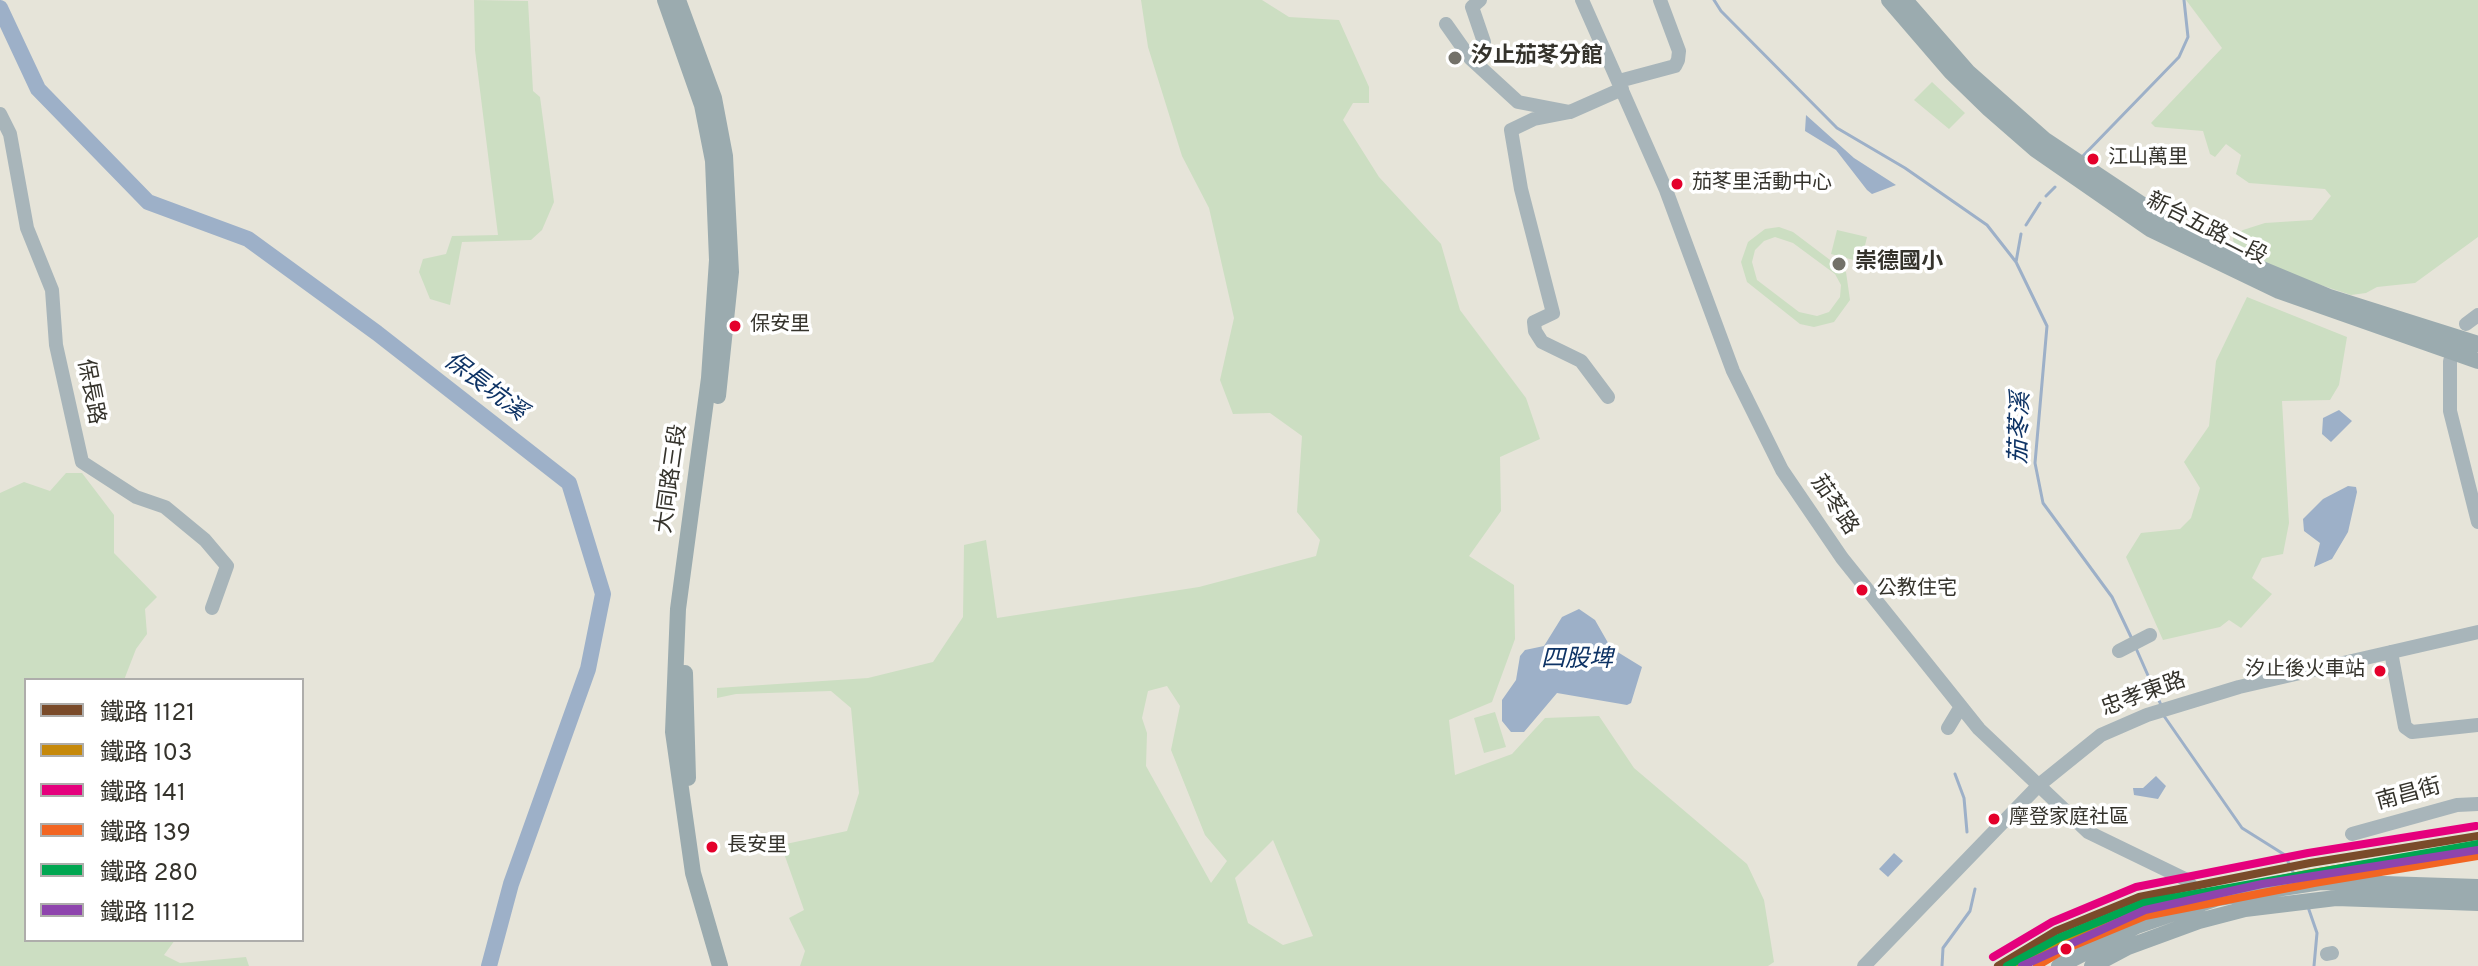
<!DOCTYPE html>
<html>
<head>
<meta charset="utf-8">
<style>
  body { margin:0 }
  #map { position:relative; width:2478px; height:966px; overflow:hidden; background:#e6e4d9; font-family:Overpass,"Noto Sans TC",sans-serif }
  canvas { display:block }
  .legend { position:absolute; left:24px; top:678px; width:280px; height:264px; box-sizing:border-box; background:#fff; border:2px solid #aeadab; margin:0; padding:10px 14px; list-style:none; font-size:24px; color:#35332c }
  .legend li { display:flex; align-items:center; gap:16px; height:40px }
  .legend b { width:40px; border:2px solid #aeadab }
</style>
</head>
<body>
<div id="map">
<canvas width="2478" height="966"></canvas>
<ul class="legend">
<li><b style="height:10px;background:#7a4b2a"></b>鐵路 1121</li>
<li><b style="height:10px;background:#c6890b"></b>鐵路 103</li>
<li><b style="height:10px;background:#e5007d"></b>鐵路 141</li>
<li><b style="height:10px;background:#f26522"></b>鐵路 139</li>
<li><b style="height:10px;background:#00a651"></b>鐵路 280</li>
<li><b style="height:10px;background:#8e44ad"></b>鐵路 1112</li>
</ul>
</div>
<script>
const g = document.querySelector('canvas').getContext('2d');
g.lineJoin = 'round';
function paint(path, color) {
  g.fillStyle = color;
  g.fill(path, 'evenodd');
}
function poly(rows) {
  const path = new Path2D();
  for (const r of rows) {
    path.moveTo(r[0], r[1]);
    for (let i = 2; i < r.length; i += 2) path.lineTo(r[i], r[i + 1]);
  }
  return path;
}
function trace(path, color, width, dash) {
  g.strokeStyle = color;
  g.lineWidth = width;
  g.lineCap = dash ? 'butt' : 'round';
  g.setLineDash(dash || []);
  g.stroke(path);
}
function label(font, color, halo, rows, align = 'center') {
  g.font = font + ' Overpass,"Noto Sans TC",sans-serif';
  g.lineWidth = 7;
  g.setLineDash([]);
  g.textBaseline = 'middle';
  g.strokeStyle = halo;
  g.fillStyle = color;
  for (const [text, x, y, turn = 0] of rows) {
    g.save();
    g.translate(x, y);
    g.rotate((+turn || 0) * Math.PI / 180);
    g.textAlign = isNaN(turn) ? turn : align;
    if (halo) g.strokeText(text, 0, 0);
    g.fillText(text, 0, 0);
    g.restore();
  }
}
const green = poly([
  [474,0,528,1,533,91,540,97,554,202,542,230,531,240,462,242,450,305,430,299,419,272,423,259,446,254,452,236,498,235,475,50],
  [1141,0,1262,0,1289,17,1339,20,1369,87,1369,103,1353,103,1343,120,1379,177,1441,244,1460,310,1526,398,1540,439,1500,457,1501,511,1469,556,1514,585,1515,639,1492,702,1449,720,1455,775,1512,754,1545,718,1599,716,1634,768,1747,864,1764,900,1774,962,1768,966,800,966,805,951,789,918,804,910,781,845,847,831,859,793,851,708,831,691,736,694,717,698,717,688,868,678,933,662,963,617,964,545,986,540,997,618,1199,587,1316,556,1320,540,1297,512,1302,436,1270,413,1233,414,1220,380,1234,318,1209,208,1182,156,1148,47],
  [1167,686,1180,706,1171,750,1205,835,1227,861,1211,883,1146,766,1147,733,1142,718,1148,691],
  [1273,840,1313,936,1283,945,1248,923,1235,878],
  [2186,0,2478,0,2478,237,2415,283,2377,287,2366,293,2351,295,2299,278,2234,247,2233,237,2243,230,2265,223,2312,220,2331,196,2325,189,2249,183,2236,174,2241,155,2226,144,2215,157,2210,154,2203,131,2155,127,2151,123,2222,48],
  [1932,82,1965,113,1949,129,1914,100],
  [1779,227,1793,232,1846,272,1850,300,1834,322,1814,327,1800,324,1747,282,1741,262,1748,242,1765,229],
  [1775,237,1793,243,1835,274,1841,285,1840,297,1829,312,1817,316,1799,312,1757,280,1752,262,1755,250,1764,241],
  [1837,230,1867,237,1861,262,1831,254],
  [2247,297,2347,337,2339,385,2330,400,2282,401,2289,523,2283,554,2262,558,2252,578,2272,594,2241,628,2229,620,2220,627,2163,640,2126,557,2141,533,2180,529,2191,518,2200,488,2184,462,2209,426,2216,361],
  [66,473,82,473,114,515,114,553,157,597,145,609,147,634,136,649,124,680,26,680,26,940,175,940,164,955,180,963,246,957,249,966,0,966,0,493,24,482,50,491],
  [1495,712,1506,747,1484,753,1474,718]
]);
const water = poly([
  [1806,115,1854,158,1896,185,1872,194,1867,190,1836,150,1805,131],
  [2339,410,2352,421,2331,442,2322,434,2323,418],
  [2348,486,2356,487,2357,492,2348,532,2332,559,2314,567,2320,543,2304,531,2303,519,2323,499],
  [1579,609,1595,620,1611,648,1642,667,1631,703,1627,705,1557,693,1524,732,1511,732,1502,721,1502,700,1516,680,1520,656,1525,650,1544,646,1562,617],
  [2156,776,2166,786,2158,799,2134,795,2133,788,2143,788],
  [1894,853,1903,861,1888,877,1879,869]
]);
const stream = poly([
  [1714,0,1721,11,1837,128,1905,168,1987,225,2016,262,2047,326,2035,463,2043,503,2112,597,2132,639],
  [2081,158,2179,57,2188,37,2184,0],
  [2046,196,2055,187],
  [2026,225,2040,203],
  [2016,262,2021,234],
  [2135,646,2161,705],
  [2164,716,2242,828,2285,855,2297,881],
  [1955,774,1964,798,1967,832],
  [2308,907,2317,933,2314,966],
  [1942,966,1943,948,1970,911,1975,889]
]);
const river = poly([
  [0,8,38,89,148,202,248,239,377,333,569,483,603,594,588,669,511,884,489,966]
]);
const minor = poly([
  [1582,0,1666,190,1733,371,1782,470,1842,558,1979,729,2088,832,2185,879,2193,888,2199,916],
  [1446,24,1470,58,1518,102,1570,112,1622,89],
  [1470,58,1484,42,1472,7,1480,0],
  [1619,81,1675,66,1678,60,1679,51,1660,0],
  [1570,112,1534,119,1511,130,1521,189,1553,313,1534,322,1535,331,1542,342,1581,361,1608,397],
  [0,114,10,134,27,228,52,290,56,345,82,462,136,497,165,507,205,540,227,566,212,608],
  [2466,324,2478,315],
  [2450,361,2450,411,2478,522],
  [2119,651,2150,635],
  [2391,652,2405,727,2412,732,2478,725],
  [1948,728,1960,708],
  [2352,834,2457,805,2478,804],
  [2327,954,2332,953],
  [1864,966,2039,785,2101,735,2147,715,2239,687,2478,632]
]);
const major = poly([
  [665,0,702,105,713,161,717,260,709,378,678,609,673,732,693,873,720,966],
  [678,0,714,98,725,156,731,272,718,396],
  [685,673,688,778],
  [2059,966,2137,926,2218,898,2321,882,2478,887],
  [2092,966,2128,947,2199,921,2245,909,2336,898,2478,903]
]);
const majorBridge = poly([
  [1889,0,1951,72,1989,109,2036,150,2150,229,2279,291,2478,361],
  [1905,0,1968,72,2045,140,2180,230,2228,255,2329,297,2478,344]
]);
const rail1 = poly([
  [1998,966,2056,931,2139,897,2310,863,2478,836]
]);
const rail2 = poly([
  [2017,966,2061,940,2142,907,2312,873,2478,846]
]);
const rail3 = poly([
  [1993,957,2052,922,2136,887,2308,853,2476,826]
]);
const rail4 = poly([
  [2037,966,2065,949,2145,916,2314,883,2478,856]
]);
const rail5 = poly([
  [2007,966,2059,938,2144,903,2478,844]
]);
const rail6 = poly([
  [2022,966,2145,910,2262,884,2478,850]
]);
const markers = [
  [1455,58,8,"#737169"],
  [2093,159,7,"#e4002b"],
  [1677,184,7,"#e4002b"],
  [1839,264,8,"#737169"],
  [735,326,7,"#e4002b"],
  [1862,590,7,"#e4002b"],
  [2380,671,7,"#e4002b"],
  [1994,819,7,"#e4002b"],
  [712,847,7,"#e4002b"],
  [2066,949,7,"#e4002b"]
];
const busNames = [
  ["江山萬里",2108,159],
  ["茄苳里活動中心",1692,184],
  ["保安里",750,326],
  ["公教住宅",1877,590],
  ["汐止後火車站",2365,671,"right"],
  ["摩登家庭社區",2009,819],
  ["長安里",727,847]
];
const poiNames = [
  ["汐止茄苳分館",1471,58],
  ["崇德國小",1855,264]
];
const streetNames = [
  ["新台五路二段",2206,230,27],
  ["保長路",89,392,79],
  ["大同路三段",673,479,-82],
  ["茄苳路",1833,506,56],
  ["忠孝東路",2144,696,-20],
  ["南昌街",2409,796,-15]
];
const waterNames = [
  ["保長坑溪",484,388,37],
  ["茄苳溪",2022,428,-88],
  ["四股埤",1577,661]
];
paint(green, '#ccdec2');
paint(water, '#9db0c8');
trace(stream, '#9db0c8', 3);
trace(river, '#9db0c8', 16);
trace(minor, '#a8b5ba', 14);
trace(major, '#9babaf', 16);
trace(majorBridge, '#9babaf', 16);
trace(rail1, '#7a4b2a', 8);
trace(rail2, '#c6890b', 8);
trace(rail3, '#e5007d', 8);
trace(rail4, '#f26522', 8);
trace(rail5, '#00a651', 8);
trace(rail6, '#8e44ad', 8);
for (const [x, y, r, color] of markers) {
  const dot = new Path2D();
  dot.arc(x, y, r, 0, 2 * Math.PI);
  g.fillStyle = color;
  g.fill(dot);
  trace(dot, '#fff', 3);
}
label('20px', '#35332c', '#fff', busNames, 'left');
label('bold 22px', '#35332c', '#fff', poiNames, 'left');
label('22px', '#35332c', '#fff', streetNames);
label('italic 24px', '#0e3365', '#fff', waterNames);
</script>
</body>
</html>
